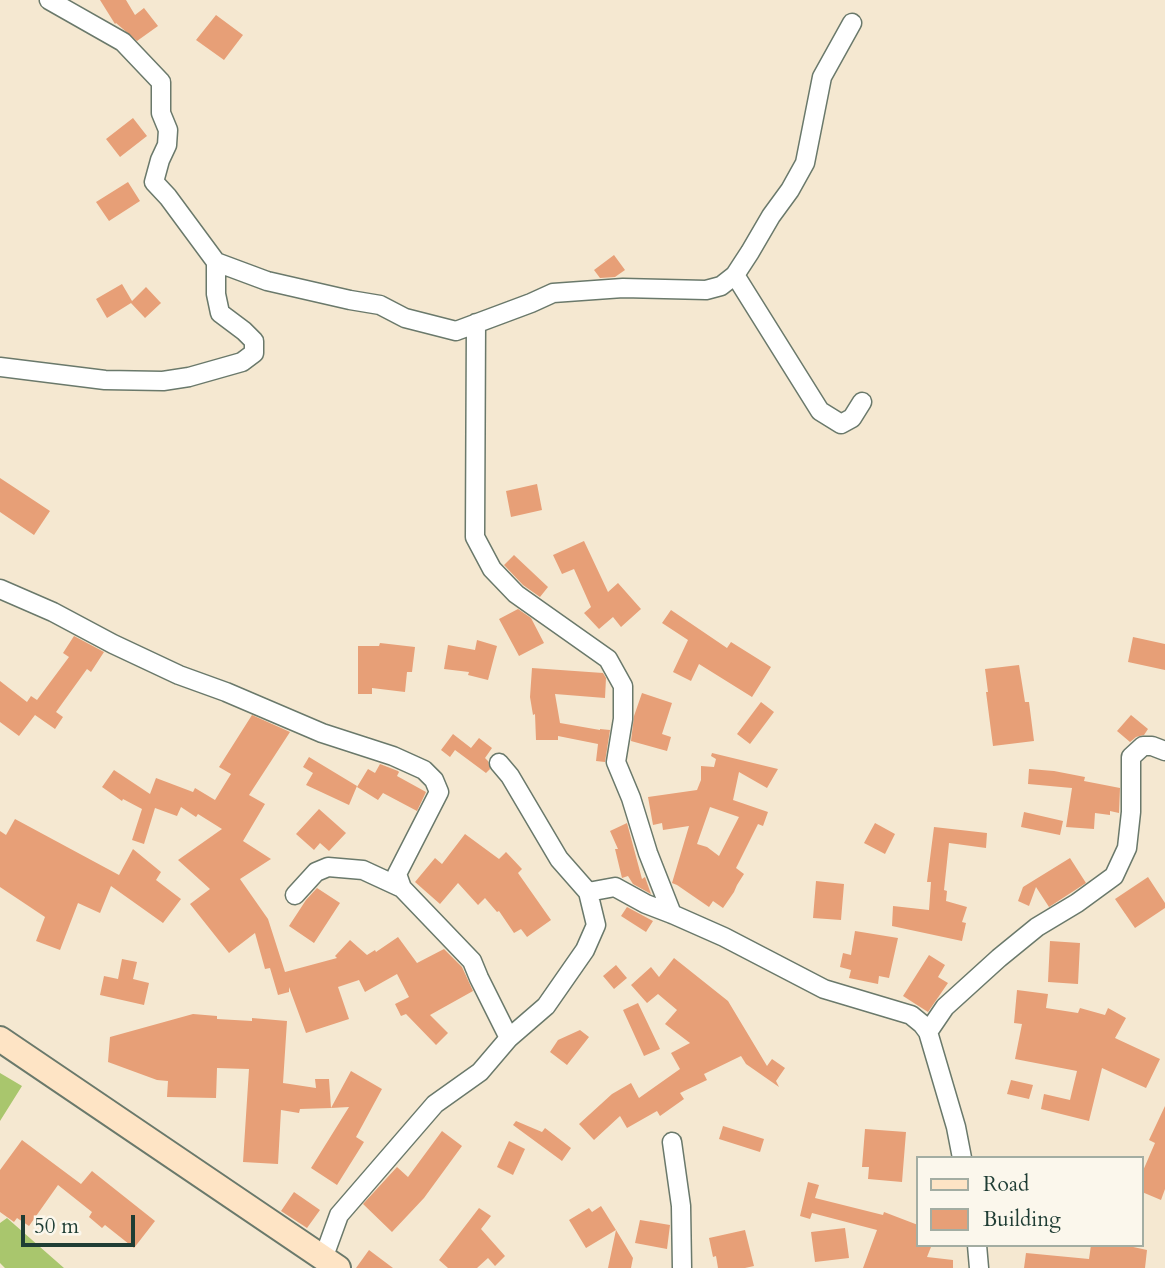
<!DOCTYPE html>
<html>
<head>
<meta charset="utf-8">
<style>
  body { margin:0 }
  #map { position:relative; width:1165px; height:1268px; overflow:hidden; background:#f5e8d1; font-family:Cardo,serif }
  canvas { display:block }
  .legend { position:absolute; left:916px; top:1156px; width:228px; height:91px; box-sizing:border-box; background:#fbf7ec; border:2px solid #a3ada2; margin:0; padding:9px 12px; list-style:none; font-size:21px; color:#1f3d34 }
  .legend li { display:flex; align-items:center; gap:14px; height:35px }
  .legend b { width:35px; border:2px solid #a3ada2 }
  .scale { position:absolute; left:21px; top:1215px; width:114px; height:32px; box-sizing:border-box; border:4px solid #1f3d34; border-top:0; padding-left:9px; font-size:21px; line-height:24px; white-space:nowrap; color:#1f3d34; -webkit-text-stroke:5px #fbf7ec; paint-order:stroke }
</style>
</head>
<body>
<div id="map">
<canvas width="1165" height="1268"></canvas>
<ul class="legend">
<li><b style="height:9px;background:#fee4c5"></b>Road</li>
<li><b style="height:19px;background:#e79f77"></b>Building</li>
</ul>
<div class="scale">50 m</div>
</div>
<script>
const g = document.querySelector('canvas').getContext('2d');
g.lineJoin = 'round';
function paint(path, color) {
  g.fillStyle = color;
  g.fill(path, 'evenodd');
}
function poly(rows) {
  const path = new Path2D();
  for (const r of rows) {
    path.moveTo(r[0], r[1]);
    for (let i = 2; i < r.length; i += 2) path.lineTo(r[i], r[i + 1]);
  }
  return path;
}
function trace(path, color, width, dash) {
  g.strokeStyle = color;
  g.lineWidth = width;
  g.lineCap = dash ? 'butt' : 'round';
  g.setLineDash(dash || []);
  g.stroke(path);
}
const green = poly([
  [0,1073,22,1086,0,1121],
  [7,1218,64,1268,5,1268,0,1263,0,1223]
]);
const building = poly([
  [100,0,126,0,135,15,144,8,158,26,137,41,116,23,115,24],
  [216,15,243,35,224,60,196,40],
  [133,118,147,136,120,157,106,139],
  [128,182,140,201,109,221,96,202],
  [614,255,625,270,615,277,600,278,594,270],
  [122,284,132,301,146,287,161,303,145,318,131,303,107,318,96,299],
  [0,478,50,511,34,535,0,512],
  [537,484,542,510,511,517,506,491],
  [584,541,608,592,618,583,641,609,621,627,613,617,599,629,584,613,591,607,574,569,562,574,553,555],
  [514,555,548,587,540,597,523,585,504,565],
  [518,609,531,618,544,643,519,656,499,619],
  [671,610,727,648,731,642,771,667,752,697,699,664,691,681,673,672,688,640,662,623],
  [74,636,104,652,91,672,87,669,56,712,63,717,55,729,35,715,19,736,0,722,0,681,27,702,31,696,37,700,69,657,63,653],
  [1133,637,1165,644,1165,670,1128,662],
  [477,640,497,646,488,680,468,675,469,672,444,669,448,645,475,650],
  [380,643,415,647,412,672,407,672,405,692,372,688,372,694,358,694,358,646,379,646],
  [1019,665,1025,702,1029,702,1034,741,993,746,986,692,988,692,985,669],
  [532,668,603,673,606,678,605,698,555,694,560,723,600,730,600,729,610,730,605,762,596,761,598,744,558,736,558,740,536,740,535,714,533,715,530,697],
  [642,693,672,703,662,734,671,737,667,751,631,741,634,716],
  [761,702,774,712,750,744,737,734],
  [252,715,290,732,249,795,265,804,243,841,271,859,240,879,268,919,285,972,337,958,335,956,350,940,367,955,375,950,376,952,398,937,417,963,444,949,462,967,473,991,430,1015,448,1033,436,1045,406,1014,401,1016,395,1004,409,997,397,974,365,992,359,980,338,987,349,1019,306,1033,289,987,289,992,278,995,270,968,265,969,255,933,229,953,190,904,210,889,178,860,222,829,198,814,196,817,181,807,177,816,155,808,144,844,132,840,142,809,123,799,122,801,102,787,114,770,150,794,156,778,193,792,195,788,215,800,231,774,219,767],
  [1131,715,1148,729,1144,735,1136,737,1130,742,1117,731],
  [453,734,471,748,479,738,492,748,485,758,488,761,490,769,486,773,455,750,450,757,441,750],
  [712,753,778,769,767,788,739,772,733,800,768,812,763,826,758,824,736,868,744,874,737,885,734,892,723,908,713,901,709,907,677,885,672,883,689,826,663,830,662,823,653,825,648,797,697,790,701,780,701,766,714,767,716,759,711,756],
  [710,807,739,817,719,856,707,847,697,844],
  [309,757,357,786,349,805,306,785,313,773,303,767],
  [380,764,398,771,399,772,397,776,426,792,417,811,383,793,378,800,357,787,368,769,375,773],
  [1029,769,1054,771,1085,777,1084,781,1120,788,1119,813,1110,811,1110,815,1095,813,1094,829,1066,827,1072,788,1028,784],
  [319,809,346,833,329,851,320,843,314,850,296,834],
  [1024,812,1063,821,1060,835,1021,827],
  [15,819,119,875,133,849,161,872,156,880,181,899,163,923,111,886,100,913,78,903,60,950,36,941,45,917,0,887,0,831,6,835],
  [627,823,642,879,645,877,651,894,633,884,628,876,622,878,615,849,618,849,610,831],
  [875,823,895,834,885,854,864,843],
  [934,827,987,833,986,848,949,843,944,890,947,891,946,901,967,907,962,922,966,923,962,941,892,926,893,906,929,910,931,882,927,882],
  [465,834,499,859,506,852,522,869,518,873,551,920,527,937,521,929,514,933,499,911,497,912,485,898,478,905,458,883,440,904,415,882,435,858,442,864],
  [1070,858,1086,883,1049,907,1036,887,1029,906,1018,901,1023,887],
  [1148,877,1165,903,1165,908,1135,928,1115,899],
  [816,881,844,884,841,920,813,918],
  [317,888,340,903,314,943,289,926,306,900],
  [627,907,653,921,646,932,621,916],
  [855,931,898,938,889,978,879,976,878,984,849,978,851,970,840,967,843,953,851,955],
  [1050,941,1080,943,1078,984,1048,982],
  [929,955,945,965,938,977,948,983,928,1012,903,996],
  [674,958,728,1001,767,1066,772,1059,785,1068,776,1081,779,1087,746,1064,741,1056,704,1074,707,1080,680,1093,684,1099,660,1116,657,1111,627,1128,620,1116,594,1140,579,1124,612,1094,631,1083,639,1098,680,1069,671,1053,690,1043,665,1024,677,1010,658,994,647,1003,631,985,651,967,659,977],
  [122,959,137,962,133,979,149,983,144,1005,100,995,104,976,118,979],
  [616,965,627,978,614,989,603,976],
  [1017,990,1048,994,1046,1008,1078,1013,1080,1008,1105,1015,1108,1008,1126,1018,1115,1038,1160,1059,1146,1088,1102,1068,1089,1121,1041,1109,1044,1094,1070,1100,1077,1071,1015,1059,1022,1024,1014,1023],
  [638,1003,660,1049,644,1056,623,1010],
  [193,1014,217,1016,217,1019,252,1021,252,1018,287,1021,283,1083,316,1088,315,1079,329,1079,331,1108,300,1109,299,1113,281,1110,278,1164,243,1162,249,1069,217,1068,216,1098,167,1097,168,1081,157,1080,108,1062,110,1037],
  [580,1030,589,1037,567,1065,550,1052,558,1040],
  [351,1071,382,1089,356,1137,364,1142,337,1185,311,1168,349,1107,331,1108],
  [1011,1080,1033,1085,1029,1099,1007,1094],
  [1165,1106,1165,1189,1161,1200,1142,1192,1142,1173,1155,1143,1149,1140],
  [516,1121,542,1132,545,1128,571,1148,562,1161,513,1125],
  [723,1126,764,1139,760,1152,719,1139],
  [865,1129,906,1132,902,1182,868,1179,869,1167,862,1167],
  [442,1131,462,1146,424,1198,392,1232,363,1204,397,1167,408,1177],
  [22,1140,81,1184,92,1171,155,1221,134,1248,105,1225,102,1228,89,1217,92,1212,58,1185,29,1226,17,1218,14,1222,0,1212,0,1170],
  [509,1141,525,1149,513,1175,497,1167],
  [808,1182,819,1185,815,1198,883,1215,884,1212,918,1225,918,1245,931,1247,927,1257,953,1260,953,1268,863,1268,877,1230,812,1213,810,1219,800,1216],
  [294,1192,320,1210,307,1228,281,1211],
  [601,1206,616,1230,586,1248,569,1220,589,1208,592,1212],
  [479,1208,491,1216,481,1229,505,1256,495,1266,488,1258,477,1268,448,1268,439,1260],
  [640,1220,670,1225,667,1249,635,1243],
  [845,1228,849,1258,815,1262,811,1232],
  [616,1230,633,1258,631,1268,608,1268],
  [745,1230,754,1266,745,1268,718,1268,716,1256,713,1257,709,1238],
  [1091,1245,1124,1245,1147,1250,1145,1268,1024,1268,1026,1253,1089,1259],
  [369,1250,393,1268,356,1268]
]);
const minor = poly([
  [216,262,267,281,350,300,380,305,405,318,456,331,531,303,553,293,623,288,706,290,721,286,735,275,750,252,771,216,790,190,805,163,822,77,852,23],
  [735,275,820,411,841,424,852,418,862,402],
  [476,323,475,537,492,569,516,594,608,659,623,686,623,719,616,762,631,798,648,853,672,914],
  [0,367,105,380,163,381,189,377,242,362,254,353,254,341,244,331,220,313,216,294,216,262,168,197,154,182,160,160,167,145,168,130,161,113,161,82,123,42,49,0],
  [0,589,53,612,113,644,179,675,226,692,322,733,393,756,424,770,434,780,439,792,397,874,402,888,472,961,479,978,509,1038],
  [588,892,615,887,646,904,672,914,724,937,824,989,911,1015,922,1024,928,1032,956,1127,962,1158],
  [295,895,316,872,328,867,363,870,402,888],
  [928,1032,945,1007,999,958,1037,927,1077,903,1114,876,1127,848,1131,812,1131,757,1143,746,1152,746,1165,751],
  [672,1142,681,1206,682,1268],
  [977,1245,979,1268],
  [323,1259,339,1215,435,1104,480,1072,509,1038,546,1006,585,950,596,925,588,892,559,859,510,776,499,763]
]);
const secondary = poly([
  [0,1039,338,1268]
]);
paint(green, '#a9c66d');
paint(building, '#e79f77');
trace(minor, '#6a796b', 21);
trace(secondary, '#6a796b', 28);
trace(minor, '#fff', 18);
trace(secondary, '#fee4c5', 24);
</script>
</body>
</html>
